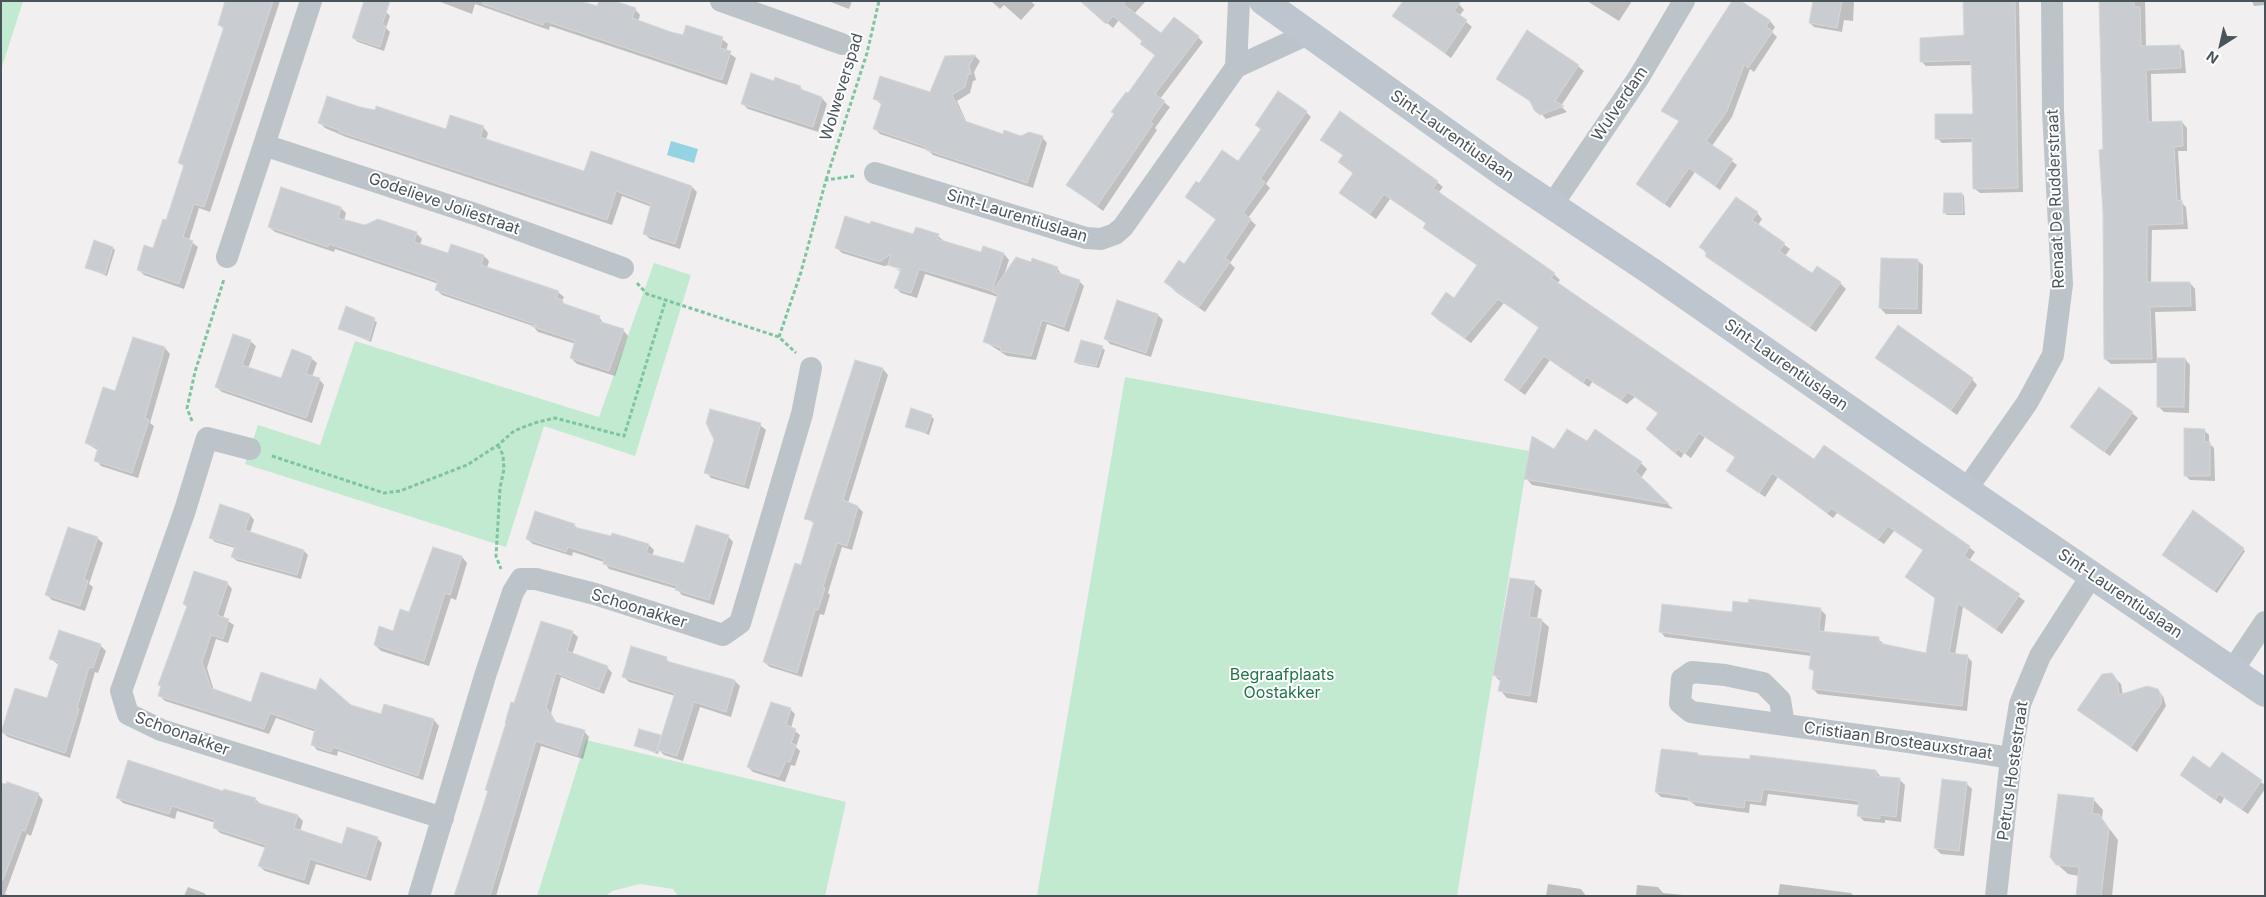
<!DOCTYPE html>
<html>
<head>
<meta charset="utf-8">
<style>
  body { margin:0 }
  #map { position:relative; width:2266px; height:897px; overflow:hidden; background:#f1efef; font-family:Inter,sans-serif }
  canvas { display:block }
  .frame { position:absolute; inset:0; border:2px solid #49535a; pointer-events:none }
  .north { position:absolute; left:2196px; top:20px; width:50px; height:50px; -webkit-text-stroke:4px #fff; paint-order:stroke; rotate:215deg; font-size:14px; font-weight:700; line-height:20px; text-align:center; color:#49535a }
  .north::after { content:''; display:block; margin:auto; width:18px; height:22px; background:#49535a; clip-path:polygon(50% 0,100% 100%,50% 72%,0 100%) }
</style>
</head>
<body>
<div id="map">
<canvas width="2266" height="897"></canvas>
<div class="frame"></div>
<div class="north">N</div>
</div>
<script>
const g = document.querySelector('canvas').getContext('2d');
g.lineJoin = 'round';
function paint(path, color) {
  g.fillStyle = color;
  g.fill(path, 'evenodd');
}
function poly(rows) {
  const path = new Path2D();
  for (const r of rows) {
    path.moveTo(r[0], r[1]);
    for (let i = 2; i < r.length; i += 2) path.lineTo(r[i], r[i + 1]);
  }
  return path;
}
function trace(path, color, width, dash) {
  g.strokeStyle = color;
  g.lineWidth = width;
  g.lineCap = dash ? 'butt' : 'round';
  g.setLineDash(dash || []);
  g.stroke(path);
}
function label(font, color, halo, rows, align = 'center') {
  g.font = font + ' Inter,sans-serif';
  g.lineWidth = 4;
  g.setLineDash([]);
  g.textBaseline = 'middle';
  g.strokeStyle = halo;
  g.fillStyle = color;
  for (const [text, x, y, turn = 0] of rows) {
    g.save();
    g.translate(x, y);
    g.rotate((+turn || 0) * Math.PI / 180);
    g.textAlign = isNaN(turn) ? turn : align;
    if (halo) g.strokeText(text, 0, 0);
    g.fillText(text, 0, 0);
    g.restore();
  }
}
const green = poly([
  [1,1,23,1,1,70],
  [654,263,691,275,635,456,544,426,506,547,245,464,258,425,320,445,355,341,599,417],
  [1125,377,1529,451,1457,896,1037,896],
  [586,740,846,802,825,896,678,896,673,889,640,884,612,891,606,896,537,896]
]);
const water = poly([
  [671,141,698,149,694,163,667,155]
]);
const shadow = poly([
  [227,1,280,1,210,212,199,208,189,240,198,247,184,289,144,275,138,269,153,250,167,222,185,168,180,163,224,30,219,24],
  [438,1,577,1,598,8,635,9,640,15,638,22,684,37,722,39,728,44,726,51,736,58,727,85,550,26,549,30,475,4,472,14],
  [828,1,852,1,849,9],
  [991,1,1030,1,1035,5,1021,20,1004,5,1000,9],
  [1081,1,1146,1,1134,14,1162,35,1198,37,1203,42,1160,99,1170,107,1155,128,1157,130,1103,211,1067,184,1156,56,1141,44,1144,41,1119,20,1113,28],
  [1587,1,1632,1,1619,21],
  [1739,1,1770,21,1775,27,1772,32,1777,37,1754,72,1750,69,1732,117,1712,146,1737,165,1720,190,1695,172,1670,208,1637,184,1680,122,1663,110],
  [1815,1,1854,1,1853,21,1844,20,1842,32,1814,27,1810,23],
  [1965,1,2019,1,2023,192,1980,193,1975,189,1974,142,1942,143,1937,138,1974,115,1972,65,1926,66,1921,61,1966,37],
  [2101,1,2145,1,2146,47,2179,46,2184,51,2186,73,2151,74,2152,123,2182,122,2187,128,2187,151,2178,151,2181,202,2186,207,2188,229,2152,230,2151,283,2190,283,2195,289,2196,311,2155,312,2157,359,2185,359,2190,365,2189,413,2164,412,2159,407,2158,363,2111,364,2105,359],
  [2252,1,2265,1,2265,5,2254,6],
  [364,4,386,12,390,16,386,28,390,32,384,51,358,42,353,38],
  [1459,4,1464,10,1459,16,1472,27,1451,58,1393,16],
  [975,56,980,61,974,72,976,80,973,81,970,93,957,101,967,123,1004,135,1042,137,1047,143,1033,188,933,155,928,150,880,134,875,129,882,105,874,98,931,94,946,58],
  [1578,66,1584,71,1561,106,1567,112,1546,119,1532,103,1498,78],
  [800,87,805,92,822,98,827,104,818,132,748,109,742,103],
  [360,108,447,130,483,127,488,133,486,140,585,173,592,153,692,187,697,192,680,249,650,239,644,233,652,207,622,196,612,225,346,137,325,128,319,122],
  [1306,112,1311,117,1266,184,1270,188,1248,218,1256,225,1230,263,1235,268,1205,312,1176,292,1166,282,1184,265,1216,220,1187,197,1200,185,1239,163,1261,130,1256,125],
  [1322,139,1437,182,1443,187,1438,193,1554,274,1560,280,1557,284,1814,461,1969,547,1975,552,1969,561,2025,601,2002,634,1963,607,1955,655,1967,656,1972,662,1967,711,1818,694,1813,689,1815,673,1810,668,1811,656,1665,637,1660,631,1733,613,1820,609,1826,615,1824,633,1878,639,1884,644,1927,654,1936,599,1907,577,1924,551,1894,531,1884,544,1837,513,1833,518,1778,477,1765,497,1727,471,1736,458,1705,437,1691,458,1684,453,1681,458,1653,435,1659,414,1635,397,1627,404,1592,382,1589,387,1550,360,1525,395,1511,385,1506,380,1539,328,1504,303,1471,343,1438,320,1432,314,1454,300,1478,266,1430,233,1424,227,1427,224,1390,199,1376,219,1346,198,1341,193,1354,174,1339,162,1344,156],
  [282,188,341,208,346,213,344,221,366,227,416,233,422,239,420,245,449,254,484,256,489,261,487,268,558,292,564,297,562,301,567,306,599,317,604,324,623,330,628,336,615,376,577,364,571,358,576,344,538,332,533,326,442,295,437,290,439,284,335,249,334,252,275,232,269,227],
  [1962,194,1964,196,1965,215,1947,215,1945,213],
  [1757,213,1762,219,1758,225,1790,249,1785,256,1812,275,1840,283,1846,289,1816,332,1712,261,1701,247],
  [914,236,938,236,944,241,981,254,1004,254,1009,260,1004,275,1032,263,1057,268,1062,275,1079,281,1084,286,1069,332,1047,324,1036,360,1007,356,984,341,998,297,925,274,917,298,901,293,896,288,901,272,890,265,884,266,842,253,836,247],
  [894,265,907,270,906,272,894,268],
  [113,248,115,250,107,276,87,268],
  [1917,260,1923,265,1922,314,1886,314,1880,308],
  [1118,301,1158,315,1163,320,1151,357,1110,344,1105,338],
  [347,308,377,322,371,342,340,329],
  [250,341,256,346,248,369,282,380,311,358,317,363,312,377,319,379,324,385,312,423,222,392,216,387],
  [165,348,170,354,150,423,154,426,138,478,101,466,96,460,99,451,86,443,116,392],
  [1102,348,1105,350,1099,368,1078,364,1075,362],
  [1877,358,1972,379,1977,385,1957,415],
  [856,361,883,369,888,375,848,503,858,507,863,512,852,550,842,547,828,593,830,595,824,615,820,614,802,677,770,667,764,662,802,567,815,524,806,518],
  [2132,413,2138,418,2110,456,2077,432],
  [931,416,934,419,929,435,907,426],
  [760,425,766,430,749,489,711,478,706,472,716,440],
  [2204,430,2209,435,2209,443,2214,448,2215,481,2190,480,2185,475],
  [1588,443,1641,463,1647,469,1641,478,1673,509,1532,485,1526,478,1554,451],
  [221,505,250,515,254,520,250,533,304,551,308,555,301,579,237,561,232,557,235,548,215,542,210,537],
  [574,525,580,530,649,545,654,550,652,556,685,565,728,536,733,542,714,605,682,595,677,589,609,569,604,562,573,552,572,556,533,544,527,539],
  [97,538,103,543,89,584,93,587,85,611,52,600,47,595],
  [434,549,462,557,467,563,456,600,451,598,429,666,381,651,375,645,394,632,410,614],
  [2243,549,2245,551,2217,593,2166,557],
  [227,583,232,589,223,618,234,625,228,643,216,639,207,668,214,691,252,704,434,720,439,726,423,780,338,751,337,756,317,750,312,744,316,732,276,718,269,734,165,701,160,696,162,688,159,685,187,607,184,604],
  [1534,583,1542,590,1537,619,1541,620,1549,627,1537,703,1507,698,1500,690,1501,682,1494,675],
  [572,632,578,637,572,655,607,667,612,673,604,694,561,677,551,713,557,724,584,731,589,737,583,759,541,746,496,896,455,896,515,704],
  [100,645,106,651,98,673,95,672,70,758,8,737,2,732,47,700,59,665,51,659],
  [666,659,671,663,735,681,740,686,731,717,700,707,683,761,664,755,659,750,658,754,635,745,660,736,662,738,675,696,629,682,623,676],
  [2112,675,2121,684,2123,695,2157,690,2163,696,2166,706,2137,752,2078,710],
  [790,709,795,714,791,728,800,735,796,747,800,751,795,766,791,765,785,782,753,772,748,767],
  [2222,754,2265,785,2265,789,2248,814,2224,798,2221,804,2181,775,2211,770],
  [1751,760,1876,771,1881,777,1900,780,1905,785,1901,822,1885,820,1885,823,1864,821,1858,815,1859,805,1768,794,1766,806,1750,804,1749,813,1696,806,1690,801,1661,797,1656,792],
  [1,783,38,794,43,800,31,836,27,834,5,894,11,896,1,896],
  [1966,783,1972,789,1964,856,1941,854,1935,848],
  [224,790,256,800,262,805,298,816,303,821,300,832,343,846,377,838,382,843,371,881,316,864,309,885,265,871,259,866,266,848,220,833,215,828,216,823,177,811,175,819,123,803,117,797,224,793],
  [2093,799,2103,810,2102,819,2118,840,2112,896,2077,896,2079,876,2068,874,2057,864],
  [1548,884,1581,889,1586,896,1546,896],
  [1780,884,1851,893,1854,896,1778,896],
  [1637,885,1658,887,1663,893,1694,896,1636,896],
  [188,887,204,893,207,896,184,896]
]);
const building = poly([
  [225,1,273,1,204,207,194,204,183,237,193,241,179,284,137,270,144,245,153,248,163,219,166,220,184,165,178,163,224,27,218,25,225,1],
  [364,1,390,1,382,25,386,26,380,47,352,38,364,1],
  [483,1,581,1,597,6,599,1,615,1,636,8,632,18,671,32,683,35,686,25,723,37,720,48,731,51,722,80,545,21,543,25,483,4,483,1],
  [1080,1,1126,1,1123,4,1161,33,1174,17,1199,36,1155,94,1165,101,1150,122,1153,124,1097,206,1066,185,1114,114,1111,112,1126,92,1128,93,1155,55,1140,44,1142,41,1113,16,1106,24,1080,1],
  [1403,1,1461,1,1454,11,1467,20,1445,53,1392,16,1403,1],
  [1732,1,1741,1,1770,20,1766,27,1773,31,1748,68,1744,65,1727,111,1706,141,1733,159,1715,186,1689,168,1664,204,1636,184,1679,121,1661,111,1732,1],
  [1813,1,1842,1,1837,28,1809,23,1813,1],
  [1963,1,2015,1,2018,188,1973,189,1972,138,1935,139,1935,114,1973,114,1971,60,1920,62,1920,38,1964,35,1963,1],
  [2099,1,2134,1,2134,7,2140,7,2141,46,2180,45,2181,68,2146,70,2148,122,2182,121,2183,146,2174,147,2177,201,2182,200,2183,224,2147,225,2147,282,2190,282,2191,306,2150,307,2152,359,2104,359,2103,213,2099,150,2103,149,2099,1],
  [1527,30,1579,65,1555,101,1564,106,1540,115,1534,110,1530,101,1496,79,1527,30],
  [975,55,969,66,971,74,968,75,965,87,952,95,965,121,1003,134,1004,130,1021,136,1029,132,1043,136,1027,183,926,150,926,147,873,129,882,102,873,99,880,76,930,92,945,56,975,55],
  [751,73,774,81,775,77,788,82,801,86,800,89,822,97,813,127,741,104,751,73],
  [1278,91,1307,111,1260,179,1265,182,1243,213,1251,219,1225,258,1230,262,1199,307,1164,282,1179,260,1184,264,1216,219,1185,197,1196,181,1199,183,1222,150,1238,161,1261,129,1255,125,1278,91],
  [327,96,360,107,375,110,376,106,446,129,450,115,484,126,480,137,584,171,591,151,692,186,675,244,643,234,651,204,616,191,607,220,339,132,339,130,318,123,327,96],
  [1340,111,1438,181,1433,188,1555,273,1551,278,1814,459,1824,445,1970,546,1964,556,2020,594,1996,629,1958,603,1949,653,1968,655,1962,706,1812,689,1814,669,1809,669,1811,652,1659,632,1662,604,1732,612,1733,601,1748,603,1749,599,1821,608,1819,631,1879,637,1879,643,1926,653,1935,598,1905,577,1923,550,1888,526,1878,539,1831,508,1827,513,1772,473,1759,493,1726,471,1735,457,1699,433,1685,454,1678,449,1675,453,1646,429,1658,413,1628,392,1621,400,1586,377,1583,383,1544,356,1519,390,1504,380,1539,327,1498,299,1465,338,1431,314,1446,292,1454,298,1477,265,1423,228,1426,223,1384,194,1370,214,1339,193,1353,173,1338,162,1343,155,1320,140,1340,111],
  [281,187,341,207,338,218,365,225,378,219,417,232,414,242,448,253,451,244,484,255,481,265,559,291,556,298,563,300,562,303,600,316,598,321,624,329,609,371,570,358,575,341,531,326,537,325,435,290,438,281,329,244,328,247,268,227,281,187],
  [1944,193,1962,193,1963,213,1943,213,1944,193],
  [1736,197,1758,212,1752,220,1785,243,1779,251,1812,273,1817,266,1841,282,1810,327,1705,256,1707,252,1699,247,1736,197],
  [845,216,870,224,871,221,913,234,916,227,939,234,937,239,981,252,983,246,1004,253,992,291,919,269,911,293,894,288,901,269,888,265,891,254,881,261,877,261,835,248,845,216],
  [94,240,113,247,105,274,85,268,94,240],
  [1016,257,1031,262,1032,258,1058,267,1056,272,1080,280,1064,327,1042,320,1031,356,1000,351,1001,348,983,342,998,294,992,292,1016,257],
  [1881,258,1918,259,1917,309,1879,308,1881,258],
  [1117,300,1158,314,1146,353,1104,339,1117,300],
  [346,306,375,318,369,340,338,329,346,306],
  [1898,325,1973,378,1951,410,1875,358,1898,325],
  [233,334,251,340,242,365,281,378,292,349,312,357,306,374,320,378,306,418,215,387,233,334],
  [133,337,165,347,145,418,149,420,132,473,94,461,98,448,85,443,103,387,115,391,133,337],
  [1081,340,1103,346,1096,366,1074,362,1081,340],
  [2157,358,2185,358,2184,407,2157,407,2157,358],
  [855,360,883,368,843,500,858,506,847,546,837,543,823,587,825,588,818,610,815,610,797,673,763,662,795,563,801,565,814,521,804,519,855,360],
  [2099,387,2133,412,2104,452,2070,427,2099,387],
  [911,408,932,415,926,433,905,427,911,408],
  [710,409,761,423,744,485,704,473,714,440,706,423,710,409],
  [2184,428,2205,429,2204,442,2210,442,2210,476,2184,476,2184,428],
  [1567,429,1587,441,1595,429,1642,462,1635,471,1669,504,1524,479,1532,436,1554,449,1567,429],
  [220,504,250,514,245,530,304,550,297,575,231,557,235,546,209,538,220,504],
  [2193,510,2244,548,2214,591,2162,555,2193,510],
  [535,511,575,524,574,527,611,536,612,533,649,544,646,553,684,563,696,525,729,535,709,600,675,590,677,586,603,564,604,559,568,547,566,552,526,539,535,511],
  [68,527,98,537,84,579,88,581,80,606,45,595,68,527],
  [433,547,462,556,450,595,445,593,424,661,374,645,379,626,393,631,400,609,409,612,433,547],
  [194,571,228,582,217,615,229,619,223,639,211,635,202,662,211,688,251,702,261,672,316,690,320,678,351,705,381,714,384,704,434,719,418,776,333,747,331,752,311,745,315,729,270,713,264,729,158,696,161,686,158,685,187,606,183,604,194,571],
  [1510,578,1535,581,1529,617,1542,619,1530,696,1498,691,1501,678,1493,675,1510,578],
  [541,621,573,631,567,651,608,666,599,690,556,673,546,707,555,722,585,730,577,755,536,741,490,896,454,896,488,791,485,790,506,723,505,723,511,702,514,703,541,621],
  [59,630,101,644,93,668,89,667,77,708,79,709,65,753,1,732,15,688,47,698,59,662,49,659,59,630],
  [631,646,667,657,666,661,735,680,726,712,694,702,677,756,657,750,675,693,622,677,631,646],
  [2112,673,2117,680,2119,695,2147,686,2158,689,2162,696,2161,704,2131,747,2077,710,2102,674,2112,673],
  [771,702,791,708,786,725,796,729,791,743,796,745,790,762,786,761,779,777,747,767,771,702],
  [639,729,661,735,656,752,634,746,639,729],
  [1662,749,1698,753,1698,755,1750,759,1750,755,1876,770,1876,776,1900,778,1896,817,1880,815,1880,819,1857,816,1859,801,1763,789,1761,802,1745,800,1744,808,1689,801,1689,797,1655,792,1661,750,1662,749],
  [2222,752,2262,780,2242,809,2219,794,2215,800,2180,775,2193,756,2210,768,2222,752],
  [128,760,223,791,224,789,256,798,255,802,298,815,294,828,342,844,347,827,378,837,366,877,310,859,304,880,258,866,266,845,213,828,215,820,172,806,169,814,116,798,128,760],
  [1942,779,1967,782,1959,851,1934,848,1942,779],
  [7,782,39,793,25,831,22,830,3,880,1,880,1,783,6,784,7,782],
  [2058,794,2094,798,2092,814,2099,814,2109,829,2101,896,2076,896,2079,867,2056,865,2050,857,2058,794]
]);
const path = poly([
  [826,180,867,53,879,1],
  [637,283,647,294,779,337,796,353],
  [779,337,801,272,826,180,854,176],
  [192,421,187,408,195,372,224,279],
  [498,445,503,455,504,469,500,488,496,556,501,569],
  [272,456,384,493,400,491,467,465,498,445,514,431,534,423,555,418,624,436,666,299]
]);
const street = poly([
  [311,1,264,145,478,215,623,268],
  [721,1,842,44],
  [1236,67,1239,1],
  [875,173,1086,238,1101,239,1115,234,1123,227,1236,67,1308,34],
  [1552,205,1639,77,1684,1],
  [227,257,264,145],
  [250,449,207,438,185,510,121,691,128,714,161,730,443,818],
  [1966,490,2027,403,2053,355,2062,284,2053,111,2052,1],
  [2232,671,2265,622],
  [1784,725,1780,700,1763,683,1725,675,1692,672,1682,679,1680,703,1691,712,1909,742,2011,758],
  [419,896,485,676,513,592,521,579,536,579,595,594,723,635,740,623,802,414,811,368],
  [1996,896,2011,758,2020,704,2040,656,2092,575]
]);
const secondary = poly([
  [1263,1,1505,174,1652,272,1915,455,2265,693]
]);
const streetNames = [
  ["Wolweverspad",842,87,-73],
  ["Wulverdam",1620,104,-56],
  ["Sint-Laurentiuslaan",1452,136,35],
  ["Renaat De Rudderstraat",2056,199,-92],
  ["Godelieve Joliestraat",444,204,19],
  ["Sint-Laurentiuslaan",1017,216,17],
  ["Sint-Laurentiuslaan",1786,365,35],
  ["Sint-Laurentiuslaan",2120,594,34],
  ["Schoonakker",639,609,17],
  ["Schoonakker",182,734,20],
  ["Cristiaan Brosteauxstraat",1898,741,8],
  ["Petrus Hostestraat",2013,771,-82]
];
const parkNames = [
  ["Begraafplaats",1282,675],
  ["Oostakker",1282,693]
];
paint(green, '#c2ead0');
paint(water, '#94d4e2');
paint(shadow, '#0003');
paint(building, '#c9ccd1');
trace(building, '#d4d6da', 1);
trace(path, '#7ec49f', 3, [4, 2.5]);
trace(street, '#bcc4ca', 22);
trace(secondary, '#bdc6cf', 28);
label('16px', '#49535a', '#fff', streetNames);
label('16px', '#217448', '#fff', parkNames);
</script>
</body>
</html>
